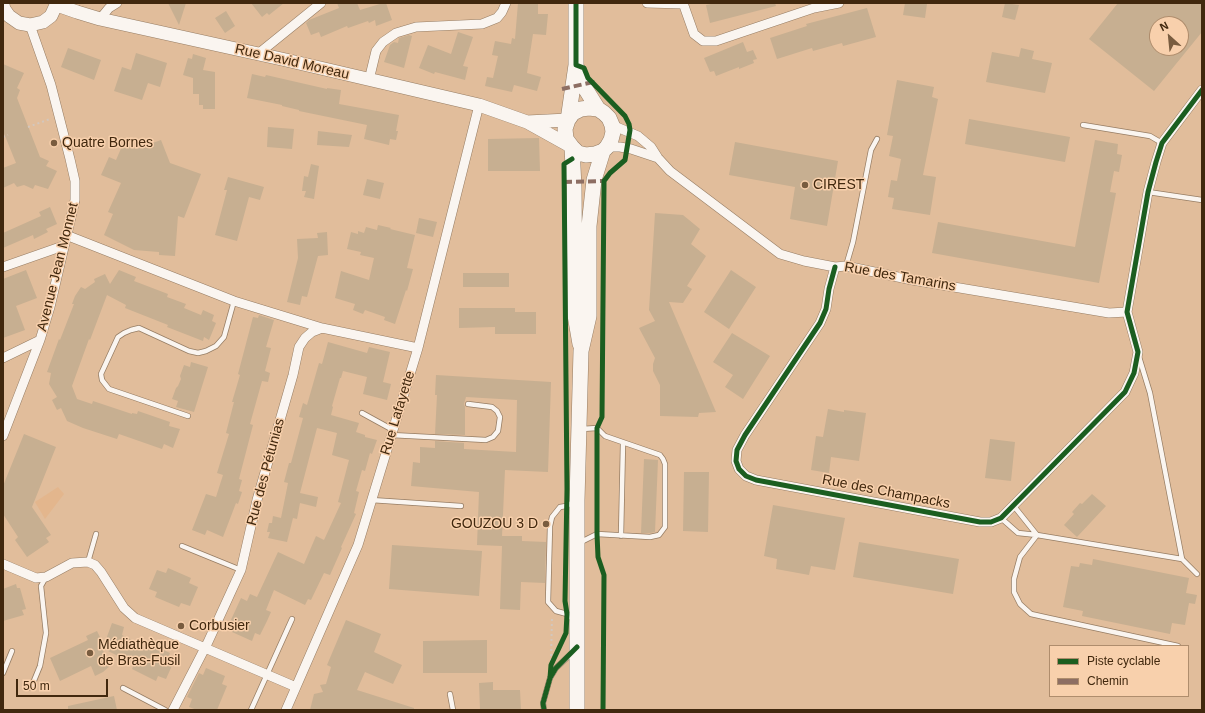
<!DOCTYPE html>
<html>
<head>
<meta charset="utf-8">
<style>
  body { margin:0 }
  #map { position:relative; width:1205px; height:713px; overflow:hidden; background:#e1bd9b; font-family:Helvetica,sans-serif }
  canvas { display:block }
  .frame { position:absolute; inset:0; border:4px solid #41280e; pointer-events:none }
  .legend { position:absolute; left:1049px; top:645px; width:140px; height:52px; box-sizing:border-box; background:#f8d0ac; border:1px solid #af8d6d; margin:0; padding:5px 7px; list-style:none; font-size:12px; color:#41280e }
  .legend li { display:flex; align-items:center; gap:8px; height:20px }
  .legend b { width:20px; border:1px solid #af8d6d }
  .north { position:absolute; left:1149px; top:16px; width:40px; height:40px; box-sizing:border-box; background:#f8d0ac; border:1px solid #af8d6d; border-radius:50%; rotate:333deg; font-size:11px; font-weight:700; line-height:16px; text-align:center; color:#41280e }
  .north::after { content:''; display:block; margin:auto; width:14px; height:18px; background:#795c3f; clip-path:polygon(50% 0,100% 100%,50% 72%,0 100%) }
  .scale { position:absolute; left:16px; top:679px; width:92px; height:18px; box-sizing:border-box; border:2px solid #41280e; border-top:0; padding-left:5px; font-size:12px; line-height:14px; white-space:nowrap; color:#41280e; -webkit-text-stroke:3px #f8d0ac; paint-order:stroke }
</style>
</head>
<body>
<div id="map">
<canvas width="1205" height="713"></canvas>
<div class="frame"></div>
<ul class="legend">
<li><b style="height:5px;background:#1b5e20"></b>Piste cyclable</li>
<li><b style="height:5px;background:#8d6e63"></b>Chemin</li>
</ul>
<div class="north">N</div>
<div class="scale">50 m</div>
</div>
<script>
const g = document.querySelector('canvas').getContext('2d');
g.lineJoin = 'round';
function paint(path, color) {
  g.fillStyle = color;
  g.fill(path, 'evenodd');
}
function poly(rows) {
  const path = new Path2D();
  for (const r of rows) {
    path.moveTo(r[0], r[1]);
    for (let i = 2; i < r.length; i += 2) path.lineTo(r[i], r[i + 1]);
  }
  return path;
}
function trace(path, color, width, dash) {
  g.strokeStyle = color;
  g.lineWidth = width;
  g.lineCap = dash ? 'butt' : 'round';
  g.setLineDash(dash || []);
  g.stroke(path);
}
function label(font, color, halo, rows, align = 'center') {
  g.font = font + ' Helvetica,sans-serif';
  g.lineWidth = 3;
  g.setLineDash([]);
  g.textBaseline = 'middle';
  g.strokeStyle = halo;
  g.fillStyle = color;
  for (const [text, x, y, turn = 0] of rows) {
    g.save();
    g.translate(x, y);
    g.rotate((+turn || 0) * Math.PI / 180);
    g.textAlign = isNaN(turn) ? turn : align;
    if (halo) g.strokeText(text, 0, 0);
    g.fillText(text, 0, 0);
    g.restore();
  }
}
const green = poly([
  [58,487,64,494,45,519,35,502]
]);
const building = poly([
  [168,3,186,3,179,25],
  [251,3,284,3,269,15,267,13,262,17],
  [337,3,357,3,360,10,383,3,386,3,392,20,376,26,375,20,369,23,368,21,348,28,347,26,321,37,319,32,311,35,306,23,309,20,339,8],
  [518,3,538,3,538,14,548,14,546,35,533,34,527,73,541,77,537,91,514,85,512,92,485,86,487,77,493,78,498,56,492,55,495,41,511,44,512,38,515,39],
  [716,3,775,3,776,6,710,23,706,5],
  [905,3,927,4,925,18,903,15],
  [1005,3,1019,5,1015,20,1002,17],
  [1118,3,1202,3,1202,32,1154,91,1089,39],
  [1157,24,1181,24,1181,48,1157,48],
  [867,8,876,37,843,46,842,43,813,51,812,48,777,59,770,38,807,26,806,24],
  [226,11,235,26,225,33,215,18],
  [458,32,473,37,463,66,468,67,465,80,435,72,434,74,419,68,428,45,451,54],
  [409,35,412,36,404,68,384,62,390,45,394,42,398,43,399,38],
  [743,42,747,52,753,50,757,59,753,60,754,63,739,69,739,67,716,76,714,71,710,72,704,58],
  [68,48,101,60,94,80,61,67],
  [1021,48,1034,51,1032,59,1052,63,1045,93,986,82,992,52,1019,57],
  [136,53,167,63,160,87,148,83,142,100,114,91,122,67,131,70],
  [193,54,206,58,203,70,215,72,215,109,203,109,203,105,199,105,199,94,193,94,193,78,183,75,188,58,192,59],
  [3,64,24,73,17,88,20,90,17,98,40,157,49,161,46,166,57,171,48,189,35,185,33,189,24,185,17,187,14,183,3,188,3,168,16,163,3,131],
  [252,74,265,77,266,75,327,89,327,88,341,90,339,104,399,115,396,131,398,131,396,140,390,139,389,145,364,139,367,125,299,111,299,110,282,106,282,105,247,98],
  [897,80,934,87,932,97,938,99,923,175,936,177,930,215,892,209,894,198,888,197,891,180,897,181,901,159,889,156,893,136,887,135],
  [969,119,1070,137,1065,162,965,144],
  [268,127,294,129,292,149,267,147],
  [318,131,352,135,349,147,317,145],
  [539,138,540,171,488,171,488,139],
  [161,140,170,163,201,174,184,218,178,216,175,256,159,255,159,252,134,250,104,235,113,214,108,212,121,183,101,175,109,157,116,160,123,144,136,149],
  [1095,140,1118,144,1117,154,1122,155,1119,172,1114,171,1110,192,1116,193,1099,283,932,253,938,222,1075,247],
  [735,142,838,161,827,226,790,219,795,187,729,175],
  [311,164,319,166,314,199,304,197,306,191,302,191,304,176,308,177],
  [228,177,264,187,260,200,249,197,237,241,215,235,227,190,224,190],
  [367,179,384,183,380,199,363,195],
  [50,207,57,224,46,229,48,232,34,239,33,235,3,248,3,233,41,216,39,212],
  [655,213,683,215,700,229,691,244,706,256,687,286,692,289,683,303,669,302,716,412,699,413,698,417,660,416,660,385,653,371,653,364,655,358,639,328,655,321,649,310],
  [419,218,437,222,433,237,416,233],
  [378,225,391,228,390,229,415,235,407,268,413,269,407,291,406,290,395,324,384,320,385,317,365,310,363,314,353,310,355,304,335,298,341,271,369,280,374,258,360,255,361,252,347,249,351,232,358,234,358,231,364,233,366,227,377,230],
  [327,232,328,255,318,256,307,297,302,296,300,305,287,302,298,258,297,239,318,238,317,233],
  [26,270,37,298,16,306,25,330,3,338,3,279],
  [119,270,136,277,134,281,168,294,167,297,186,304,184,308,201,315,203,310,214,315,212,321,216,323,209,340,204,337,203,341,167,327,168,325,125,308,126,305,107,295,90,340,89,339,72,386,77,399,92,404,93,401,132,414,132,413,137,414,138,411,170,422,169,426,180,429,173,448,164,444,162,449,119,434,117,439,83,428,67,421,61,408,57,410,52,400,57,397,49,384,51,373,47,372,59,339,60,340,74,304,72,304,75,296,81,287,85,289,95,282,94,279,105,274,110,284],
  [731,270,756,287,729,329,704,312],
  [463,273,509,273,509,287,463,287],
  [459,308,515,308,515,312,536,312,536,334,495,334,495,327,459,328],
  [259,315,274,320,266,347,271,348,265,371,270,373,268,382,262,381,250,424,253,425,239,479,242,480,239,491,242,492,238,504,236,503,223,537,207,530,205,535,192,530,206,494,216,497,223,475,217,473,229,434,226,433,234,402,232,402,240,375,238,374,253,317,258,318],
  [732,333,770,356,743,399,725,387,733,375,713,362],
  [328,342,367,353,369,347,390,352,383,382,391,384,387,400,363,394,367,377,343,371,341,378,340,378,332,406,333,407,331,415,359,423,356,432,365,435,365,437,377,440,372,454,370,453,365,471,362,470,356,491,359,492,354,513,356,514,341,547,342,548,330,575,324,573,311,600,308,599,305,605,274,590,266,610,271,612,267,621,260,635,255,633,252,641,232,632,236,624,230,622,241,598,247,601,250,594,257,597,278,552,304,564,316,536,324,540,341,503,338,502,349,460,332,455,337,433,317,428,300,493,318,497,316,507,300,503,297,519,293,518,287,542,268,538,270,532,267,532,269,523,272,523,273,516,281,518,288,483,284,482,289,463,291,463,303,418,299,417,303,403,307,405,319,363,322,364],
  [191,362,208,367,194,412,176,407,178,401,172,399,176,388,178,386,181,379,180,376,184,365,190,367],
  [436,375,551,382,548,472,505,470,502,536,522,536,522,541,546,542,545,583,521,582,520,610,500,609,502,546,477,545,479,492,411,486,413,462,420,463,420,447,435,448,435,441,464,443,464,449,516,452,517,400,466,397,464,404,465,407,465,435,435,434,437,395,435,395],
  [828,409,844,412,844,410,866,413,859,461,831,457,829,473,811,470,816,436,823,437],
  [24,434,56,447,32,507,51,535,46,538,49,542,27,557,15,540,18,537,3,514,3,486],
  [990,439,1015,442,1011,481,985,478],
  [644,459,658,460,655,532,650,533,641,533],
  [684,472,709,472,708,532,683,531],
  [1092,494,1106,506,1077,537,1064,525,1074,514,1072,512,1080,503,1082,504],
  [773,505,845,518,835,570,811,566,809,575,776,569,777,559,764,556],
  [859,542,959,559,953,594,853,577],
  [392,545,482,551,479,596,389,589],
  [1093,559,1189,578,1186,593,1197,595,1195,604,1189,603,1185,625,1172,623,1170,634,1082,616,1083,611,1063,607,1071,566,1079,567,1080,563,1092,565],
  [168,568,191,578,189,583,198,587,190,606,181,603,179,607,155,597,157,592,149,589,157,570,166,573],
  [16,584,17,588,20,588,26,609,22,610,24,615,3,621,3,589],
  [346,620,381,634,374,652,402,665,393,684,365,672,357,690,414,708,414,710,310,710,314,694,323,692,320,685,326,684,331,667,327,665],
  [112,623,124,627,122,635,144,646,146,642,170,653,168,658,174,661,166,679,158,676,156,681,132,669,134,664,102,648,110,666,103,672,95,676,91,666,60,681,50,658,88,640,86,636,97,631,104,645],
  [487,640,487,673,423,673,423,641],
  [206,668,225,676,222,684,227,686,217,710,197,710,189,707,192,699,187,697,199,673,203,675],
  [493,682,493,690,520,690,521,710,480,710,479,683],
  [114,696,117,710,68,710,68,706]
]);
const path = poly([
  [28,127,50,119],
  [3,137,8,135],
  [551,661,552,617]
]);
const lane = poly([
  [1083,125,1150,136,1162,143],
  [1148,192,1202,200],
  [846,266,853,242,871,150,877,139],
  [1139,357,1150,393,1182,559],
  [362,413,393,430],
  [188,416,109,389,102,380,101,374,118,337,124,333,131,330,139,328,189,351,198,353,206,351,216,346,224,337,234,301],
  [391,435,486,440,493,437,498,431,500,417,497,411,492,407,468,404],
  [371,500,461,506],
  [1013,505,1037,535,1182,559,1197,574],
  [1001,518,1018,533,1037,535,1020,557,1014,579,1014,592,1020,604,1031,614,1049,618,1178,646],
  [621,536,623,443],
  [579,543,597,534,650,537,659,535,665,527,665,464,663,459,660,455,605,436,597,428,582,429],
  [182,546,241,570],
  [88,562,96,534],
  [574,620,567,614,556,611,548,602,550,526,552,517,560,507,566,506,574,502],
  [3,673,12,651],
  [31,688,40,666,46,633,41,586,46,577],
  [123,688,165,710],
  [450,694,453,710],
  [251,710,292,619],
  [544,710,543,703,550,678,556,668,573,652]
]);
const street = poly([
  [647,3,683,4],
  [683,3,694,34,703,41,716,41,814,8,839,3],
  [100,19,109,8,117,3],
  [258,54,321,3],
  [369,80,376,51,383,42,396,33,416,27,482,24,497,18,502,12,506,3],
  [612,125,638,136,651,147,658,158,670,171,780,254,804,261,835,267,846,266,912,280,1109,313,1127,312],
  [607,147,620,147,631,149,658,158],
  [66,235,234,301,322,328],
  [3,267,63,246],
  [835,267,829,289,826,309,820,323,745,435,737,450,736,461,739,469,746,476,756,480,980,522,991,522,1001,518,1125,392,1134,373,1138,352,1127,312,1148,192,1156,162,1162,143,1202,90],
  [3,358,40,340],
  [3,436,40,340,50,307,75,200,75,181,70,159,51,85,30,25],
  [3,564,36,578,46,577,72,563,88,562,95,565,101,572,124,608,135,618,296,687],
  [173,710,208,642,241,570,257,500,293,375,299,347,305,338,312,332,322,328,418,348],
  [286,710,358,545,418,348,479,105]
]);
const secondary = poly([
  [3,5,4,9,9,16,19,23,30,25,43,22,51,16,57,3],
  [57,5,77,12,100,19,286,60,479,105,527,122,572,147],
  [527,122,568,120]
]);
const primary = poly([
  [577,68,583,85,598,109],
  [568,120,573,113,581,109,589,108,598,109,604,113,609,118,612,125,613,132,611,140,607,147,603,151,595,154,586,155,578,153,572,147,566,139,565,129,568,120,576,65,576,3],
  [572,147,574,187,575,315,580,344],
  [577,710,577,500,581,351,589,316,589,226,594,180,603,151]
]);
const quiet = poly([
  [562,89,593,82,594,84],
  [564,182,604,181]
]);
const cycleway = poly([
  [576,3,576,65,584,68,588,78,625,116,629,124,630,130,625,160,610,173,604,181,604,184,602,417,597,428,597,534,598,557,604,575,603,710],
  [835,267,829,289,826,309,820,323,745,435,737,450,736,461,739,469,746,476,756,480,980,522,991,522,1001,518,1125,392,1134,373,1138,352,1127,312,1148,192,1156,162,1162,143,1202,90],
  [550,678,551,665,566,633,567,614,565,601,567,489,564,164,572,159],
  [544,710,543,703,550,678,556,668,577,647]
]);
const markers = [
  [54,143,4,"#795c3f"],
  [805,185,4,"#795c3f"],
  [546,524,4,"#795c3f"],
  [181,626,4,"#795c3f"],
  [90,653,4,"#795c3f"]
];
const streetNames = [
  ["Rue David Moreau",292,62,13],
  ["Avenue Jean Monnet",58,267,-76],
  ["Rue des Tamarins",900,277,10],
  ["Rue Lafayette",398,413,-73],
  ["Rue des Pétunias",266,472,-75],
  ["Rue des Champacks",886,492,11]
];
const poiNames = [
  ["Quatre Bornes",62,143],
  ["CIREST",813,185],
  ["GOUZOU 3 D",538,524,"right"],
  ["Corbusier",189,626],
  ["Médiathèque",98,645],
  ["de Bras-Fusil",98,661]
];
paint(green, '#e3b68d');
paint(building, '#c7af91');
trace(lane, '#967d64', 6);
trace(street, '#967d64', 10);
trace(secondary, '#967d64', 14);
trace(primary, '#967d64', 16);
trace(path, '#d3c7bd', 2, [2, 3]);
trace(lane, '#faf5f0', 4.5);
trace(street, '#faf5f0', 9);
trace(secondary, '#faf5f0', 13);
trace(primary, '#faf5f0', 15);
trace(quiet, '#8d6e63', 4, [8, 4]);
trace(cycleway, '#1b5e20', 5);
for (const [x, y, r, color] of markers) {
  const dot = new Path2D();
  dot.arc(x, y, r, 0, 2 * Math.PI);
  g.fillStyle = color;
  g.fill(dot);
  trace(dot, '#f8d0ac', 1.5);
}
label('14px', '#41280e', '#f8d0ac', streetNames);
label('14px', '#41280e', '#f8d0ac', poiNames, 'left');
</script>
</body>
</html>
